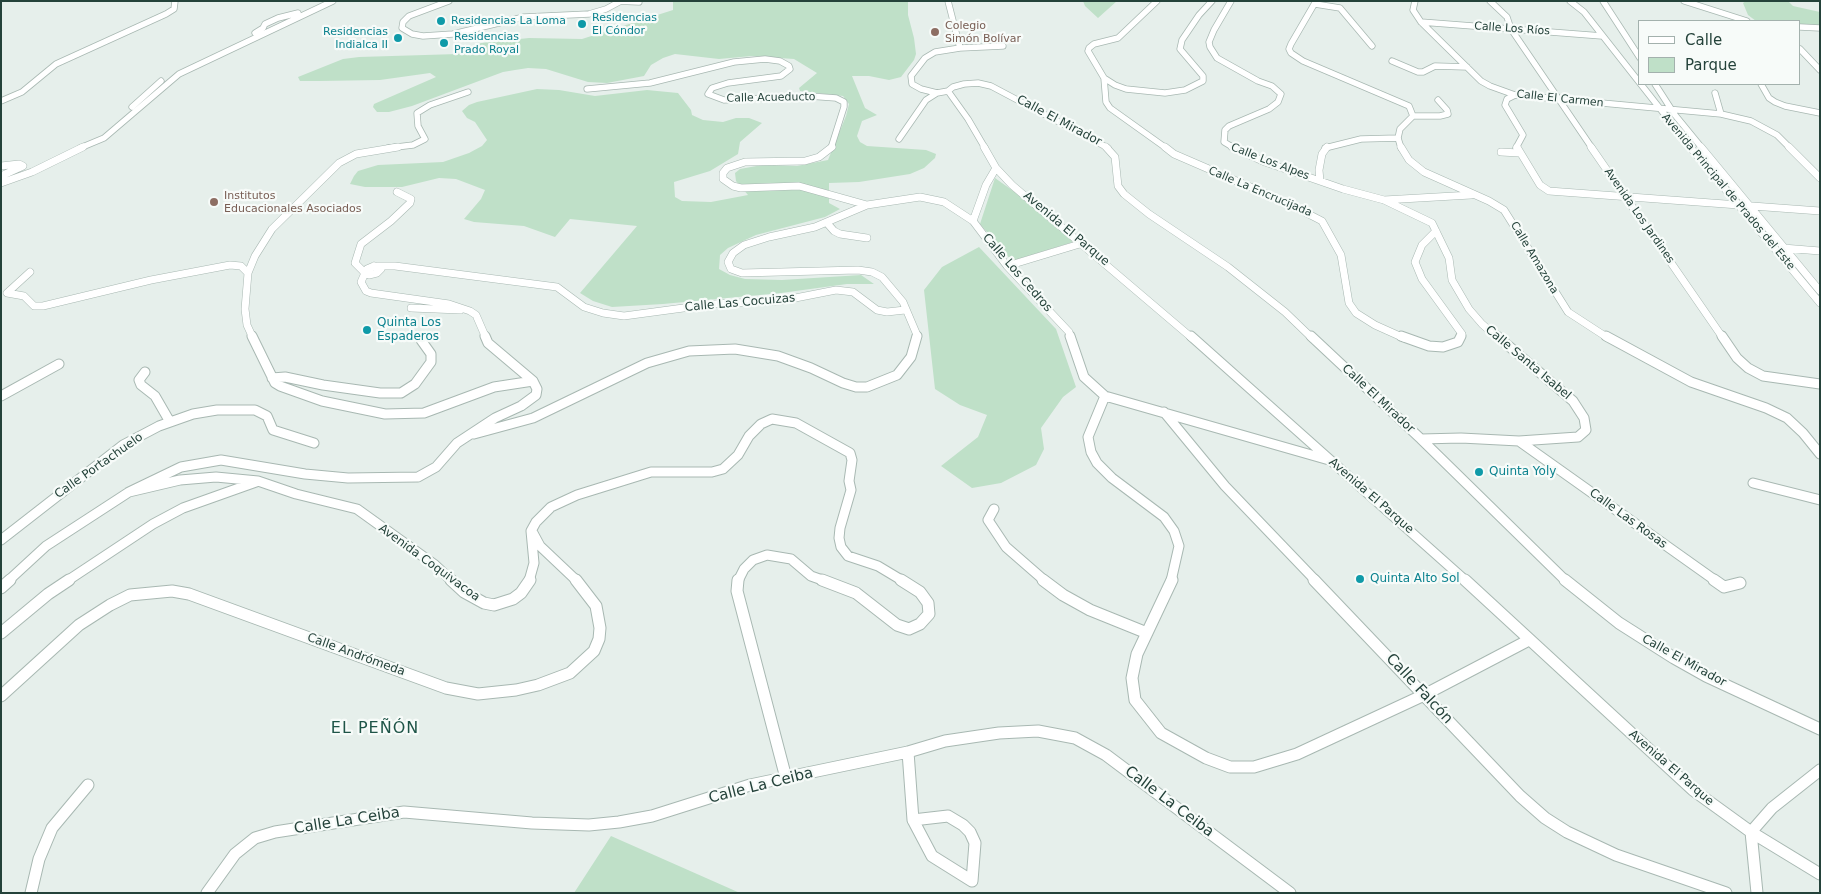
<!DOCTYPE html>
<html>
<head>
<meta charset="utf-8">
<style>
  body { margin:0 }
  #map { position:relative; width:1821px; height:894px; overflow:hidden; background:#e6efeb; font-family:"DejaVu Sans",sans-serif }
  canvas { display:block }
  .frame { position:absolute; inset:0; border:2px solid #24423a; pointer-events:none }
  .legend { position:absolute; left:1638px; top:20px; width:162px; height:65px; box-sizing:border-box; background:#f7fbf9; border:1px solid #a3b1ad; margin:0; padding:6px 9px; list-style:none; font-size:15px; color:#24423a }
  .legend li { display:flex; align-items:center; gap:10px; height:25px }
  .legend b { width:25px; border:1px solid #a3b1ad }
</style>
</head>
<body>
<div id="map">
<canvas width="1821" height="894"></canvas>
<div class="frame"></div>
<ul class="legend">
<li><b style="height:6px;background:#fff"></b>Calle</li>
<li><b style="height:14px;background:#bfe0c8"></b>Parque</li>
</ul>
</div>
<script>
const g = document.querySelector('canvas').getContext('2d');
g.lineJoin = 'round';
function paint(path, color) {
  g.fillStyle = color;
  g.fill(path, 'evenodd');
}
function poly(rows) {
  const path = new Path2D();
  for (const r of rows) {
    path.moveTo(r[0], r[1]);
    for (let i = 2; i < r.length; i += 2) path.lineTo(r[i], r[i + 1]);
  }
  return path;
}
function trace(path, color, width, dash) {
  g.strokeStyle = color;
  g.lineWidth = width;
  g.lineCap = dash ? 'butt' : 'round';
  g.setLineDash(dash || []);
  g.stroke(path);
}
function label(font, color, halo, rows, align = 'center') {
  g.font = font + ' "DejaVu Sans",sans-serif';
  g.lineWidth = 4.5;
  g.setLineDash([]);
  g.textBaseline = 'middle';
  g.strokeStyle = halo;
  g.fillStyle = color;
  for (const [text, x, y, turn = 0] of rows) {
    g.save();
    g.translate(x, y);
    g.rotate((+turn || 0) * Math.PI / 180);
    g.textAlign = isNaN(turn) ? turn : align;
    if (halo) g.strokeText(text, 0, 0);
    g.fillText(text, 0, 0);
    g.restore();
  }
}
const green = poly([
  [673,1,908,1,908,15,914,38,916,54,914,60,901,77,889,80,869,76,852,76,865,108,877,115,862,121,857,136,860,142,867,146,926,150,936,154,935,158,924,168,910,174,859,182,829,183,829,203,840,209,825,217,756,235,728,248,720,255,719,269,730,275,745,279,782,280,861,275,874,284,847,284,781,293,663,304,612,307,593,301,580,293,637,226,570,219,555,237,524,226,474,222,464,219,481,199,485,190,456,179,439,178,402,187,365,187,350,184,354,176,358,171,378,165,443,162,469,153,482,146,487,140,475,122,467,118,462,111,469,105,477,102,537,89,559,90,595,96,647,90,678,93,691,110,692,115,703,120,723,122,736,118,749,118,762,123,740,142,738,154,710,171,674,182,675,197,682,201,711,202,748,195,736,181,735,173,740,169,762,165,797,166,828,160,846,116,849,104,843,96,800,91,799,88,817,73,794,59,752,56,719,59,675,54,663,58,651,65,644,76,607,83,588,82,546,69,528,68,515,70,503,72,412,106,389,112,377,112,373,107,374,104,436,77,430,73,380,80,319,81,300,81,298,77,343,59,359,57,458,54,481,43,529,38,582,39,673,10],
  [1083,1,1117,1,1098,18,1085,6],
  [1746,1,1788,1,1793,6,1820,12,1820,27,1800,26,1800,21,1756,21,1748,15,1743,3],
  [995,178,1030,203,1073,242,1012,261,980,224],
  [979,247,1056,329,1076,387,1063,397,1041,428,1044,449,1036,465,1001,483,972,488,941,466,978,437,987,415,960,405,935,389,924,290,942,267],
  [611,836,740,893,574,893]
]);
const streetFar3 = poly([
  [449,1,409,16,403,22,402,28,412,34,423,36,453,34,524,17,589,14,606,9,621,1],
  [615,1,639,2],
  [948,1,960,48],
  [1157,1,1118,38,1094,44,1089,48,1088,51,1104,78,1115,85,1126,89,1165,93,1185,90,1203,81,1203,76,1180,49,1182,40,1199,15,1212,1],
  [1231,1,1214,30,1209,42,1210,47,1217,58,1258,81,1272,86,1281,94,1278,102,1269,109,1229,126,1225,130,1224,142,1234,148],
  [1316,1,1291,44,1289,49,1291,53,1303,61,1409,106,1413,116,1400,129,1398,138,1401,148],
  [1415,1,1413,10,1421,22,1481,81,1490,86,1515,95,1721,114,1751,121,1777,135,1790,148],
  [1490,1,1507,17,1511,29,1592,148],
  [1570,1,1584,12,1691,148],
  [1603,1,1640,58],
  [1684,1,1747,21],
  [1315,4,1340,8,1372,46],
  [1421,22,1602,36],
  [1800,27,1820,28],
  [255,33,263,28,265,24,278,18,298,13],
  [1800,49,1820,70],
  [1392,61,1418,72,1423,72,1435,66,1467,67],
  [1104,78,1106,102,1110,108,1166,148],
  [1655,84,1675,115,1702,148],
  [1761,84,1769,98,1775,102,1785,106,1820,113],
  [587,89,650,83,734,62,765,59,780,61,789,66,790,69,781,76,728,83,712,88,708,94,724,100,809,96,836,98,844,102,844,107,831,148],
  [948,91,968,119,985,148],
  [948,91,953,87,964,84,978,83,991,86,1108,148],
  [948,91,937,93,921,89,912,84,911,76,925,58,935,52,960,48,1003,46],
  [1715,93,1721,114],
  [1515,95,1507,99,1505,105,1523,135,1516,148],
  [1,101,22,92,56,64,166,14,174,9,175,1],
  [132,107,161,81],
  [1413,116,1440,116,1448,114,1447,110,1438,100],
  [899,139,926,100,937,93],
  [80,148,104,138,179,74,333,1],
  [388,148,413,145,425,139,418,126,417,113,430,105,468,92],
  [1325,148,1361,139,1398,138]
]);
const streetFar2 = poly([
  [832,147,819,157,805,161,745,162,727,168,723,173,723,179,733,186,741,188,799,186,867,205],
  [984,147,996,168,1012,185,1192,338],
  [1106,147,1115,157,1118,186,1124,194,1149,214,1228,267,1285,312,1312,338],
  [1165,147,1174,154,1285,202,1322,221,1341,255,1349,303,1356,313,1375,325,1404,338],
  [1232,147,1265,162,1343,189,1384,200,1432,223,1449,258,1452,280,1469,309,1482,324,1498,338],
  [1401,147,1409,160,1424,172,1489,201,1504,210,1568,312,1608,338],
  [1517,147,1540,185,1549,191,1820,211],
  [1591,147,1723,338],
  [1690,147,1820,303],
  [1701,147,1820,291],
  [1789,147,1820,178],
  [1501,152,1519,153],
  [1,166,19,164,23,166,1,176],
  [1320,181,1319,170,1322,154,1327,147],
  [1,183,32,172,83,147],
  [1384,200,1471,195],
  [973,221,986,185,996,168],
  [827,223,834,231,840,234,867,238],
  [1436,231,1422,245,1415,262,1422,279,1462,334,1460,338],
  [1783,248,1820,251],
  [374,266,381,269,377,273,369,275,364,273,367,269,374,266],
  [377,266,395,266,557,287,584,307,603,313,624,316,713,304,780,301,836,290,853,292,877,310,887,312,905,310],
  [1007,266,1083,243],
  [30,272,7,293,24,296,34,306,43,306,151,280,230,265,241,266,248,273],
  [364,272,355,263,361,244,391,221,410,203,411,199,397,192],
  [365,273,361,282,366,291,371,293,449,304,470,311,476,315,486,338],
  [411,308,460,310],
  [253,338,247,325,245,309,248,273,255,256,272,229,339,163,356,154,398,147],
  [916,338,917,335,903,302,882,277,872,272,858,270,742,273,731,269,728,262,733,253,744,245,769,237,815,227,867,205,920,197,944,202,973,221,1007,266,1069,332,1071,338]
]);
const streetFar1 = poly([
  [252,336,275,383,280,386,322,401,385,414,424,413,494,387,533,381],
  [1070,336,1084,377,1105,396,1329,460],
  [1191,336,1466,581],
  [1311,336,1421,439,1566,581],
  [1401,336,1429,346,1443,347,1458,342,1461,336],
  [1606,336,1691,382,1766,408,1787,418,1803,433,1820,454],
  [1722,336,1737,358,1748,368,1763,376,1820,384],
  [145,372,139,380,141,385,155,396,170,422],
  [272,378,285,377,323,385,380,393,401,393,415,384,431,362,431,354,421,340],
  [1,396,59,364],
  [1105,396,1088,437,1091,452,1097,463,1112,478,1164,517,1174,531,1179,546,1171,581],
  [1164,412,1225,486,1316,581],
  [474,434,533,418,647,363,689,351,735,349,778,356,811,368,843,383,856,387,867,387,897,375,911,357,917,336],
  [1421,439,1461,438,1519,441,1578,437,1586,430,1584,418,1573,401,1497,336],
  [1519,441,1716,581],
  [1753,483,1820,500],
  [994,509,988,520,1006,547,1045,581],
  [533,533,540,546,577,581],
  [1,540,123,445,159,426,193,414,217,410,255,410,267,416,273,430,314,443],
  [8,581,46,546,129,492],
  [67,581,153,524,183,508,256,482],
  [452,581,435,565,357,509,296,494,258,481,216,477,180,480,129,492,181,467,221,460,305,474,348,478,418,477,436,467,457,443,495,418,521,406,536,395,537,389,533,381,488,343,485,336],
  [529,581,534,563,531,531,536,522,551,507,577,495,651,472,712,472,723,469,738,455,749,436,761,424,772,419,796,423,850,453,852,460,849,481,851,490,840,528,839,538,841,547,848,556,878,566,903,581],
  [738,581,744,569,753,560,767,555,791,559,811,576,825,581]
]);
const street = poly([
  [451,580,464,592,484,603,494,605,513,599,521,593,530,580],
  [738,580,737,591,786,778],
  [822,580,856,593,897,625,909,629,920,624,929,614,928,603,920,592,901,580],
  [1043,580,1063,595,1090,610,1147,633],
  [1172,580,1137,654,1132,678,1135,700,1161,733,1206,758,1230,767,1254,767,1297,754,1424,695,1529,640],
  [1314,580,1520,796,1545,818,1567,832,1616,855,1726,893],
  [1465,580,1693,790,1751,832,1820,874],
  [1565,580,1619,623,1674,658,1706,676,1820,729],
  [1714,580,1724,587,1740,583],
  [1,588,10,580],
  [1,633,48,594,69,580],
  [1,696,79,625,110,605,130,595,172,591,189,594,446,688,478,694,516,690,538,685,570,673,594,651,599,639,600,628,596,606,576,580],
  [908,752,913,820],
  [948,816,963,825,970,832,975,843,972,881,932,856,913,820,948,816],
  [31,893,39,859,52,828,88,785],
  [207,893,235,854,255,838,275,832,404,812,532,823,589,825,619,822,652,816,750,785,908,752,945,741,999,733,1038,731,1075,738,1106,755,1290,893],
  [1757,893,1751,832,1772,808,1820,770]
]);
const markers = [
  [441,21,5,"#0f9aa8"],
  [582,24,5,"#0f9aa8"],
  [935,32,5,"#8d6e63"],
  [398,38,5,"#0f9aa8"],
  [444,43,5,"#0f9aa8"],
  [214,202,5,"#8d6e63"],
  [367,330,5,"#0f9aa8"],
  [1479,472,5,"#0f9aa8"],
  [1360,579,5,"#0f9aa8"]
];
const farCulturenames = [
  ["Residencias",592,18],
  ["El Cóndor",592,31],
  ["Residencias La Loma",451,21],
  ["Residencias",388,32,"right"],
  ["Indialca II",388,45,"right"],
  ["Residencias",454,37],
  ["Prado Royal",454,50]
];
const farEducationnames = [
  ["Colegio",945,26],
  ["Simón Bolívar",945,39],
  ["Institutos",224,196],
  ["Educacionales Asociados",224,209]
];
const farStreetnames = [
  ["Calle Los Ríos",1512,29,4],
  ["Calle Acueducto",771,98,-1],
  ["Calle El Carmen",1560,99,6],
  ["Calle Los Alpes",1270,162,21],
  ["Calle La Encrucijada",1260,192,23],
  ["Avenida Principal de Prados del Este",1728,192,50],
  ["Avenida Los Jardines",1639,216,55],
  ["Calle Amazona",1534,258,59]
];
const streetNames = [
  ["Calle El Mirador",1059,121,28],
  ["Avenida El Parque",1066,229,40],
  ["Calle Los Cedros",1017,273,49],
  ["Calle Las Cocuizas",740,303,-5],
  ["Calle Santa Isabel",1528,363,40],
  ["Calle El Mirador",1378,399,43],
  ["Calle Portachuelo",99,466,-35],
  ["Avenida El Parque",1371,496,41],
  ["Calle Las Rosas",1628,519,36],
  ["Avenida Coquivacoa",429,563,36],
  ["Calle Andrómeda",356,655,20],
  ["Calle El Mirador",1684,661,29],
  ["Avenida El Parque",1671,768,41]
];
const cultureNames = [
  ["Quinta Los",377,323],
  ["Espaderos",377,337],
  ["Quinta Yoly",1489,472],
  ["Quinta Alto Sol",1370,579]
];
const nearStreetnames = [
  ["Calle Falcón",1419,689,47],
  ["Calle La Ceiba",761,786,-14],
  ["Calle La Ceiba",1169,802,37],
  ["Calle La Ceiba",347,821,-9]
];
const nearNeighbourhoodnames = [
  ["EL PEÑÓN",375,729]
];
paint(green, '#bfe0c8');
trace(streetFar3, '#a8b8b2', 7);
trace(streetFar2, '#a8b8b2', 8);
trace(streetFar1, '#a8b8b2', 11);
trace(street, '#a8b8b2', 13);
trace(streetFar3, '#fff', 5.5);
trace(streetFar2, '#fff', 7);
trace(streetFar1, '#fff', 9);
trace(street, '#fff', 11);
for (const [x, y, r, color] of markers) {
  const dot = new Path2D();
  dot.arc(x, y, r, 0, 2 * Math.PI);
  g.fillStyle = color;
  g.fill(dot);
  trace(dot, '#f7fbf9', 2);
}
label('11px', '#0d838f', '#f7fbf9', farCulturenames, 'left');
label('11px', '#785e54', '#f7fbf9', farEducationnames, 'left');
label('11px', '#24423a', '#f7fbf9', farStreetnames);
label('12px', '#24423a', '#f7fbf9', streetNames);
label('12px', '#0d838f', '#f7fbf9', cultureNames, 'left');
label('15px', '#24423a', '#f7fbf9', nearStreetnames);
g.letterSpacing = '1px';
label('16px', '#1f5548', '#f7fbf9', nearNeighbourhoodnames);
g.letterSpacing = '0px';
</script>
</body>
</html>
